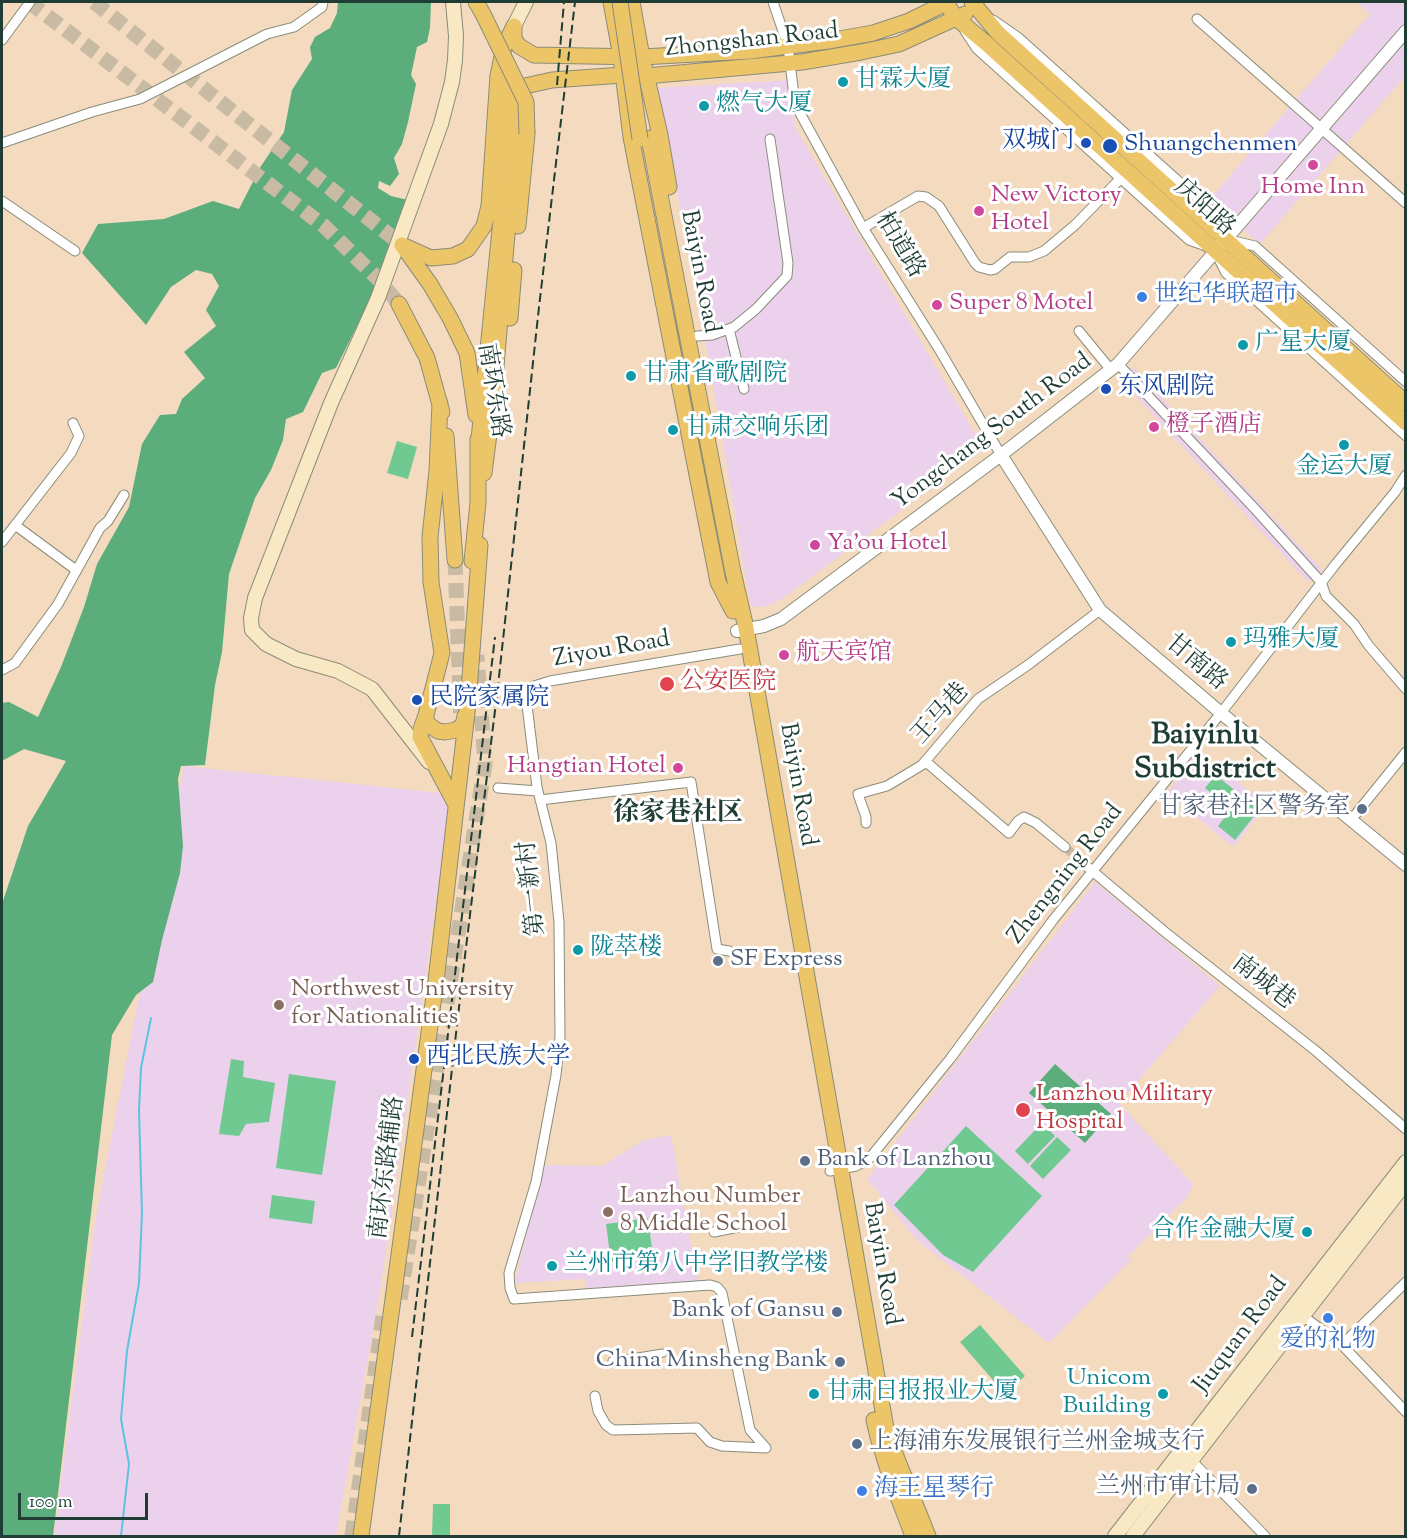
<!DOCTYPE html>
<html>
<head>
<meta charset="utf-8">
<style>
  body { margin:0 }
  #map { position:relative; width:1407px; height:1538px; overflow:hidden; background:#f4dbbf; font-family:"Sorts Mill Goudy",serif }
  canvas { display:block }
  .frame { position:absolute; inset:0; border:3px solid #1f3d34; pointer-events:none }
  .scale { position:absolute; left:18px; top:1493px; width:130px; height:27px; box-sizing:border-box; border:3px solid #1f3d34; border-top:0; padding-left:8px; font-size:18px; line-height:21px; white-space:nowrap; color:#1f3d34; -webkit-text-stroke:4px #fff; paint-order:stroke }
</style>
</head>
<body>
<div id="map">
<canvas width="1407" height="1538"></canvas>
<div class="frame"></div>
<div class="scale">100 m</div>
</div>
<script>
const g = document.querySelector('canvas').getContext('2d');
g.lineJoin = 'round';
function paint(path, color) {
  g.fillStyle = color;
  g.fill(path, 'evenodd');
}
function poly(rows) {
  const path = new Path2D();
  for (const r of rows) {
    path.moveTo(r[0], r[1]);
    for (let i = 2; i < r.length; i += 2) path.lineTo(r[i], r[i + 1]);
  }
  return path;
}
function trace(path, color, width, dash) {
  g.strokeStyle = color;
  g.lineWidth = width;
  g.lineCap = dash ? 'butt' : 'round';
  g.setLineDash(dash || []);
  g.stroke(path);
}
function label(font, color, halo, rows, align = 'center') {
  g.font = font + ' "Sorts Mill Goudy","Noto Serif SC",serif';
  g.lineWidth = 6;
  g.setLineDash([]);
  g.textBaseline = 'middle';
  g.strokeStyle = halo;
  g.fillStyle = color;
  for (const [text, x, y, turn = 0] of rows) {
    g.save();
    g.translate(x, y);
    g.rotate((+turn || 0) * Math.PI / 180);
    g.textAlign = isNaN(turn) ? turn : align;
    if (halo) g.strokeText(text, 0, 0);
    g.fillText(text, 0, 0);
    g.restore();
  }
}
const built = poly([
  [1356,2,1405,2,1405,76,1260,244,1209,200,1370,14],
  [790,80,795,127,984,449,782,599,767,606,751,607,705,340,657,88],
  [1134,368,1322,570,1308,582,1121,380],
  [1189,764,1208,778,1218,766,1267,805,1233,847,1167,793],
  [184,766,451,794,381,1285,336,1536,54,1536,96,1216],
  [1095,882,1220,986,1119,1103,1193,1184,1188,1196,1129,1255,1131,1260,1049,1343,918,1241,867,1179],
  [671,1135,698,1283,587,1296,585,1279,515,1283,542,1165,602,1166,644,1140]
]);
const green = poly([
  [397,441,417,447,408,479,387,473],
  [1216,775,1259,810,1235,840,1218,826,1231,809,1205,788],
  [231,1059,244,1061,243,1077,275,1083,269,1122,246,1124,239,1136,219,1134],
  [289,1074,336,1081,322,1175,276,1168],
  [1042,1123,1055,1136,1028,1164,1015,1151],
  [966,1126,1042,1196,973,1272,943,1255,894,1205],
  [1057,1137,1071,1150,1043,1179,1030,1166],
  [272,1195,315,1201,312,1224,269,1218],
  [648,1218,653,1256,611,1262,606,1224],
  [980,1325,1025,1376,1005,1394,960,1342],
  [433,1504,450,1504,450,1536,432,1536]
]);
const forest = poly([
  [338,2,431,2,430,28,427,42,417,47,411,75,416,84,408,122,402,144,394,158,399,174,390,186,379,181,378,188,391,196,408,200,376,288,336,368,322,373,303,412,286,419,283,440,271,470,255,498,229,574,222,652,215,685,205,765,181,766,178,779,183,846,180,873,162,940,153,982,136,995,112,1035,53,1536,2,1536,2,904,28,826,66,761,24,749,2,761,2,703,9,702,38,717,61,667,84,607,97,564,129,507,142,444,160,415,176,414,182,399,205,378,184,352,216,326,206,310,219,286,212,274,196,270,171,287,146,325,82,253,98,224,164,219,213,201,239,209,261,166,284,132,292,90,312,59,310,47,315,37,330,28,337,13],
  [1055,1064,1111,1114,1085,1143,1029,1093]
]);
const stream = poly([
  [121,1536,129,1464,121,1419,127,1351,139,1283,142,1213,139,1111,141,1068,151,1018]
]);
const minorTunnel = poly([
  [1065,847,1078,859]
]);
const trunkTunnel = poly([
  [29,2,324,226,380,281,399,304],
  [94,2,402,245],
  [455,560,461,722],
  [400,1299,485,764,477,655],
  [352,1536,383,1316]
]);
const pedestrian = poly([
  [612,1361,663,1353]
]);
const minor = poly([
  [773,2,788,46,795,104,863,228,939,349,1001,455],
  [1197,19,1406,203],
  [993,20,1019,38,1215,214,1225,239,1255,246,1406,382],
  [965,31,977,49,1189,240,1206,246],
  [2,40,30,2],
  [2,143,92,112,140,99,267,34,294,27,322,7,323,2],
  [2,201,75,251],
  [863,228,918,196,926,197,939,206,975,263,979,267,990,270,995,269,1010,257,1029,257,1044,251,1075,225,1121,178],
  [1219,259,1226,273,1406,436],
  [729,329,744,389],
  [1079,331,1111,370],
  [697,336,712,335,734,327,756,309,787,276,788,263,770,139],
  [1118,364,1256,510,1321,582,1326,596,1354,624,1369,646,1406,689],
  [15,525,76,570],
  [2,542,71,453,79,436,73,423],
  [740,649,550,681,534,686,527,697,527,705,537,787,551,843,559,922,560,1037,556,1075,536,1182,509,1273,510,1288,514,1299,710,1285,717,1287,722,1293,750,1430,766,1448],
  [2,670,15,663,58,604,100,528,108,521,124,495],
  [925,761,1009,833,1018,821,1024,817,1036,823,1065,847],
  [498,788,538,791],
  [540,800,691,782,717,949,729,951],
  [1351,820,1406,752],
  [866,823,866,817,858,794,887,786,922,765,978,699,1028,665,1100,610],
  [1078,859,1165,932,1316,1051,1406,1129],
  [830,1171,856,1166,869,1159,950,1059,1053,920,1221,713,1335,565,1395,492,1406,475],
  [714,1232,748,1225],
  [1303,1316,1342,1345,1406,1282],
  [1342,1345,1406,1412],
  [595,1396,598,1411,606,1425,613,1430,697,1428,710,1442,722,1446,766,1448],
  [1192,1461,1265,1536]
]);
const tertiary = poly([
  [1001,455,1100,610,1221,713,1406,865],
  [737,631,764,626,781,619,1001,455,1118,364,1406,31]
]);
const secondary = poly([
  [514,26,526,2],
  [429,762,372,689,338,671,296,659,266,644,252,630,251,618,255,598,331,403,378,298,441,124,452,82,455,60,456,36,453,2],
  [1115,1536,1406,1162],
  [1133,1536,1406,1182]
]);
const primary = poly([
  [476,2,483,14],
  [611,2,621,57,631,137,718,582,733,611],
  [632,2,642,57,660,135,669,187],
  [972,2,998,33,1406,403],
  [946,3,956,18,987,44,1406,423],
  [514,26,504,47,498,76,502,91,505,93,516,88,552,80,623,75,646,76,802,62,861,52,899,44,965,14],
  [514,26,514,39,519,46,534,55,642,57,750,51,828,41,873,33,909,21,948,2],
  [649,138,733,572,746,628,887,1434,928,1536],
  [518,226,527,134],
  [510,318,514,270],
  [484,473,493,403,518,101,516,88],
  [438,771,456,805],
  [874,1420,878,1437,889,1473,913,1536],
  [361,1536,436,981,468,704,480,545]
]);
const trunk = poly([
  [402,245,430,284,450,318,467,353,476,415],
  [402,245,431,258,453,256,468,249,484,226,489,206,498,76],
  [399,304,427,358,442,412],
  [446,436,455,560],
  [478,449,501,220,505,120,509,102,516,88],
  [472,561,478,503,478,439],
  [426,715,426,723,438,731,445,732,456,730,463,725,465,716],
  [438,771,420,737,421,729,426,715,442,653,431,582,430,537,437,471,440,403]
]);
const rail = poly([
  [557,85,564,2],
  [412,1337,495,637],
  [399,1536,463,972,498,686,539,307,575,2]
]);
const primaryBridge = poly([
  [620,2,640,139],
  [483,14,526,102,527,134]
]);
const markers = [
  [843,82,6,"#0f9aa8"],
  [704,106,6,"#0f9aa8"],
  [1086,143,6,"#1a4fb4"],
  [1110,146,8,"#1a4fb4"],
  [1313,165,6,"#d1479c"],
  [979,211,6,"#d1479c"],
  [1142,297,6,"#3f7fe0"],
  [937,305,6,"#d1479c"],
  [1243,345,6,"#0f9aa8"],
  [631,376,6,"#0f9aa8"],
  [1106,389,6,"#1a4fb4"],
  [1154,427,6,"#d1479c"],
  [673,430,6,"#0f9aa8"],
  [1344,445,6,"#0f9aa8"],
  [815,545,6,"#d1479c"],
  [1231,642,6,"#0f9aa8"],
  [784,655,6,"#d1479c"],
  [667,684,8,"#e0444e"],
  [417,700,6,"#1a4fb4"],
  [678,768,6,"#d1479c"],
  [1362,809,6,"#5c6f8a"],
  [578,950,6,"#0f9aa8"],
  [718,961,6,"#5c6f8a"],
  [279,1005,6,"#8d6e63"],
  [414,1059,6,"#1a4fb4"],
  [1023,1110,8,"#e0444e"],
  [805,1161,6,"#5c6f8a"],
  [608,1212,6,"#8d6e63"],
  [1307,1232,6,"#0f9aa8"],
  [552,1266,6,"#0f9aa8"],
  [837,1312,6,"#5c6f8a"],
  [1328,1318,6,"#3f7fe0"],
  [840,1362,6,"#5c6f8a"],
  [814,1394,6,"#0f9aa8"],
  [1163,1394,6,"#0f9aa8"],
  [857,1444,6,"#5c6f8a"],
  [1252,1489,6,"#5c6f8a"],
  [862,1491,6,"#3f7fe0"]
];
const streetNames = [
  ["Zhongshan Road",752,42,-6],
  ["庆阳路",1203,209,42],
  ["柏道路",898,246,59],
  ["Baiyin Road",698,272,79],
  ["南环东路",491,391,81],
  ["Yongchang South Road",993,433,-37],
  ["Ziyou Road",612,651,-10],
  ["甘南路",1195,664,40],
  ["王马巷",942,715,-48],
  ["Baiyin Road",796,785,80],
  ["Zhengning Road",1067,875,-52],
  ["第一新村",534,888,-96],
  ["南城巷",1262,984,38],
  ["南环东路辅路",389,1168,-83],
  ["Baiyin Road",880,1264,80],
  ["Jiuquan Road",1242,1336,-53]
];
const cultureNames = [
  ["甘霖大厦",855,82],
  ["燃气大厦",716,106],
  ["广星大厦",1255,345],
  ["甘肃省歌剧院",643,376],
  ["甘肃交响乐团",685,430],
  ["金运大厦",1344,469,"center"],
  ["玛雅大厦",1243,642],
  ["陇萃楼",590,950],
  ["合作金融大厦",1295,1232,"right"],
  ["兰州市第八中学旧教学楼",564,1266],
  ["Unicom",1151,1380,"right"],
  ["Building",1151,1408,"right"],
  ["甘肃日报报业大厦",826,1394]
];
const transitNames = [
  ["双城门",1074,143,"right"],
  ["Shuangchenmen",1124,146],
  ["东风剧院",1118,389],
  ["民院家属院",429,700],
  ["西北民族大学",426,1059]
];
const hotelNames = [
  ["Home Inn",1313,189,"center"],
  ["New Victory",991,197],
  ["Hotel",991,225],
  ["Super 8 Motel",949,305],
  ["橙子酒店",1166,427],
  ["Ya'ou Hotel",827,545],
  ["航天宾馆",796,655],
  ["Hangtian Hotel",666,768,"right"]
];
const shopNames = [
  ["世纪华联超市",1154,297],
  ["爱的礼物",1328,1342,"center"],
  ["海王星琴行",874,1491]
];
const healthNames = [
  ["公安医院",680,684],
  ["Lanzhou Military",1036,1096],
  ["Hospital",1036,1124]
];
const serviceNames = [
  ["甘家巷社区警务室",1350,809],
  ["SF Express",730,961,"left"],
  ["Bank of Lanzhou",817,1161,"left"],
  ["Bank of Gansu",825,1312],
  ["China Minsheng Bank",828,1362],
  ["上海浦东发展银行兰州金城支行",869,1444,"left"],
  ["兰州市审计局",1240,1489]
];
const educationNames = [
  ["Northwest University",291,991],
  ["for Nationalities",291,1019],
  ["Lanzhou Number",620,1198],
  ["8 Middle School",620,1226]
];
const neighbourhoodNames = [
  ["徐家巷社区",678,816]
];
const districtNames = [
  ["Baiyinlu",1205,738],
  ["Subdistrict",1205,772]
];
paint(built, '#ebd1eb');
paint(green, '#6fc991');
paint(forest, '#5bad7b');
trace(stream, '#5ec3dc', 2);
trace(minorTunnel, '#c9bba3', 9, [9, 4.5]);
trace(trunkTunnel, '#c9bba3', 15, [15, 8]);
trace(pedestrian, '#8a8c7a', 9);
trace(minor, '#8a8c7a', 11);
trace(tertiary, '#8a8c7a', 14);
trace(secondary, '#8a8c7a', 16);
trace(primary, '#8a8c7a', 17);
trace(trunk, '#8a8c7a', 17);
trace(pedestrian, '#fff', 7);
trace(minor, '#fff', 9);
trace(tertiary, '#fff', 12);
trace(secondary, '#f8e8c3', 14);
trace(primary, '#edc569', 15);
trace(trunk, '#edc569', 15);
trace(rail, '#1f3d34', 2, [9, 4.5]);
trace(primaryBridge, '#8a8c7a', 17, []);
trace(primaryBridge, '#edc569', 15);
for (const [x, y, r, color] of markers) {
  const dot = new Path2D();
  dot.arc(x, y, r, 0, 2 * Math.PI);
  g.fillStyle = color;
  g.fill(dot);
  trace(dot, '#fff', 2);
}
label('24px', '#1f3d34', '#fff', streetNames);
label('24px', '#0d838f', '#fff', cultureNames, 'left');
label('24px', '#164399', '#fff', transitNames, 'left');
label('24px', '#b23c85', '#fff', hotelNames, 'left');
label('24px', '#366cbe', '#fff', shopNames, 'left');
label('24px', '#be3a42', '#fff', healthNames, 'left');
label('24px', '#4e5e75', '#fff', serviceNames, 'right');
label('24px', '#785e54', '#fff', educationNames, 'left');
label('bold 26px', '#1f3d34', '#fff', neighbourhoodNames);
label('bold 30px', '#1f3d34', '#fff', districtNames);
</script>
</body>
</html>
